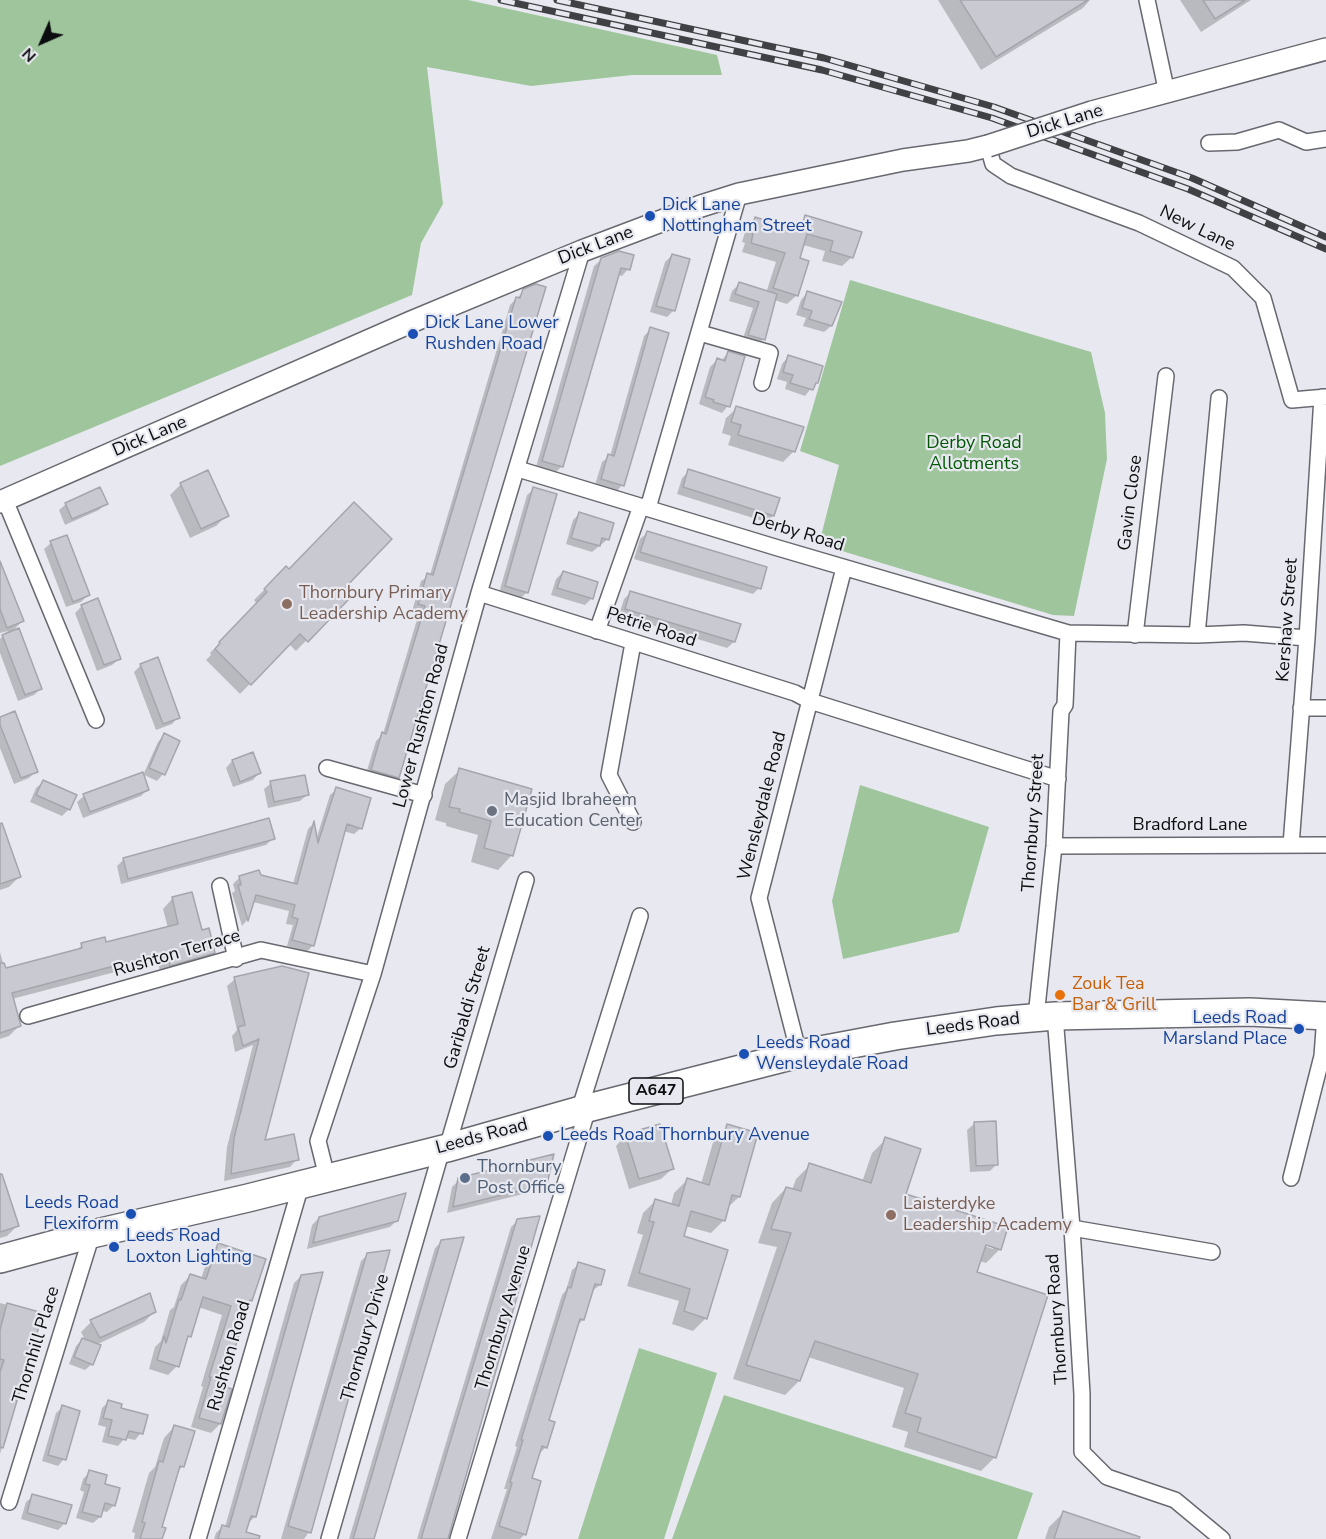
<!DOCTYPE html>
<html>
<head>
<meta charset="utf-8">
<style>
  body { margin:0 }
  #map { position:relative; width:1326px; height:1539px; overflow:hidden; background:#e8e9f0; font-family:"Nunito Sans",sans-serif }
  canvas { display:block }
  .north { position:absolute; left:12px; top:12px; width:60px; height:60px; -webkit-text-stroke:4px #e8e9f0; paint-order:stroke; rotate:225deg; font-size:16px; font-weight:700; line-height:24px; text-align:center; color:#0b0c0e }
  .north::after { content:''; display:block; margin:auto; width:21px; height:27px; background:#0b0c0e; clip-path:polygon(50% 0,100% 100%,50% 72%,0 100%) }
</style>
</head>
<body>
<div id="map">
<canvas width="1326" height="1539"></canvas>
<div class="north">N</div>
</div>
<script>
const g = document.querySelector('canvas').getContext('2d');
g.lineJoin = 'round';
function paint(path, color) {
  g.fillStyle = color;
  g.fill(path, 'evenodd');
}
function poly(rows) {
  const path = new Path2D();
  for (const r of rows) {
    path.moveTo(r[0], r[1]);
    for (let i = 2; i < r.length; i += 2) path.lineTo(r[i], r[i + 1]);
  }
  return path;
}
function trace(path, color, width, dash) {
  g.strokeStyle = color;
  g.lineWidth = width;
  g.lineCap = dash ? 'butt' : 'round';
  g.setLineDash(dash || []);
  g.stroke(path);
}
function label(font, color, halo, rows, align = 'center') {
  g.font = font + ' "Nunito Sans",sans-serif';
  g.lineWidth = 4.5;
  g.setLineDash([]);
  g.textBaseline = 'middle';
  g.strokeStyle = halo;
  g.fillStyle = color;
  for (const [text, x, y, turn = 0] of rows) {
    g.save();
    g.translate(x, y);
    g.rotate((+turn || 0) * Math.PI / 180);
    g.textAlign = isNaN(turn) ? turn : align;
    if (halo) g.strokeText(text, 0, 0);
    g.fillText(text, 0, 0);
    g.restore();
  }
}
const green = poly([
  [0,0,468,0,717,55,722,75,632,75,531,86,427,67,443,204,421,243,412,295,0,466],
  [850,280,1091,352,1105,413,1107,459,1074,616,1053,615,819,544,839,465,800,451],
  [860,785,989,827,959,932,843,959,832,901],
  [639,1348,717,1373,664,1539,578,1539],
  [724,1395,1033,1493,1017,1539,672,1539]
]);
const shadow = poly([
  [938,0,1090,0,1083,8,981,70],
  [1180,0,1251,0,1201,32],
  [806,217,852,257,842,266,822,261,825,251,803,245,799,259,797,295,787,304,774,300,763,339,757,346,742,341,753,308,729,301,732,291,739,284,766,293,776,262,742,252,745,243,742,242,746,229,755,219,788,229,792,225,796,227],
  [672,255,674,310,667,317,650,312,665,262],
  [602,259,628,269,622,276,618,275,562,466,555,473,536,467,594,266],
  [524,291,398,777,391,784,365,777,376,741,383,734,419,613,412,611,421,581,430,575,510,305],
  [807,293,831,326,824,332,803,326,806,318,796,315,801,300],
  [651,329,622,485,616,492,595,485,602,462,610,456,644,336],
  [728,353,728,406,722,413,699,404,710,367,717,360,721,361],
  [788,357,813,386,805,396,785,389,787,382,777,379,782,364],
  [737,408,794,451,783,462,728,445,731,436,722,433,726,418],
  [689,471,773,516,766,522,677,494,682,478],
  [181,484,227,515,216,526,190,538,170,495],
  [534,489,527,592,520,599,499,593,527,495],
  [106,503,99,510,65,525,59,510,66,504],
  [579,514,608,539,592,552,566,544,573,520],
  [647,533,759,588,753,594,634,559,640,539],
  [51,543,88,595,81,602,66,607,44,549],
  [0,563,22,621,11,633,41,688,34,695,18,701,0,653,0,639,8,631,0,633],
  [286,568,341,590,348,598,296,651,289,644,240,694,206,660,211,655,210,653,257,604,254,600],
  [563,572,592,598,585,605,551,595,556,579],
  [631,592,734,642,727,648,619,615,624,599],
  [82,606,119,659,112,665,97,671,75,613],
  [141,665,178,717,172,724,156,730,134,672],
  [0,718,36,771,29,778,14,784,0,748],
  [164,735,163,774,157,781,142,774,148,789,141,796,83,818,77,802,84,796,144,773,158,742],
  [252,754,259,773,253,780,233,787,226,768,232,761],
  [460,770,530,790,512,855,498,870,471,862,478,835,446,826,446,823,435,820,445,784],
  [43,782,69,809,62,816,30,802,36,788],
  [271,783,307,795,300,801,268,808,264,789],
  [337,789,361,828,354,834,343,831,313,945,307,952,287,946,293,925,286,924,289,911,253,902,247,920,242,926,232,893,235,891,233,884,239,878,260,876,293,884,308,829,313,824,316,840,330,795],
  [0,822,19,877,9,887,0,890],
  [273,838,266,845,121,884,117,866,124,859],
  [172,899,201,932,213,952,204,962,161,974,157,961,12,999,19,1026,9,1036,0,1039,0,952,5,970,76,951,82,945,105,943,168,928,163,909],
  [282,967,263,1142,297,1159,290,1167,224,1181,227,1147,253,1045,235,1052,232,1036,237,1030,227,986,235,979],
  [974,1124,997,1164,990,1171,970,1172,967,1130],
  [727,1126,739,1197,727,1208,724,1220,711,1233,685,1226,682,1237,706,1318,693,1331,672,1324,679,1301,627,1286,643,1235,637,1233,643,1213,656,1200,671,1205,674,1193,687,1180,701,1184,714,1139],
  [626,1135,672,1169,661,1179,629,1189,616,1146],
  [886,1139,905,1195,1000,1249,986,1263,979,1261,975,1273,995,1457,981,1471,904,1447,908,1432,892,1427,904,1388,808,1357,799,1381,785,1395,733,1379,777,1247,758,1243,772,1203,786,1188,792,1190,796,1179,810,1165,862,1182,872,1153],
  [978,1244,993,1246,993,1249],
  [0,1172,18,1225,7,1236,0,1238],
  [459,1180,546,1183,539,1190,447,1213,452,1187],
  [319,1218,397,1220,390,1227,307,1249,312,1225],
  [518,1220,446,1539,417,1539,511,1227],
  [442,1241,372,1539,349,1539,435,1248],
  [218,1245,251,1300,247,1304,221,1387,220,1424,211,1433,191,1427,203,1387,201,1386,222,1315,198,1307,177,1366,168,1375,149,1369,155,1347,161,1341,170,1310,174,1307,181,1285,191,1275,201,1279,209,1254],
  [368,1254,309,1532,304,1539,281,1539,361,1261],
  [579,1264,600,1285,592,1291,583,1320,576,1326,547,1421,546,1447,539,1454,530,1479,525,1534,520,1539,491,1539,507,1489,504,1489,517,1447,515,1446,562,1295,566,1290,572,1270],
  [301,1276,255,1517,248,1523,242,1539,214,1539,216,1533,223,1526,225,1527,294,1283],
  [149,1295,154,1312,144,1322,96,1345,92,1364,85,1370,69,1364,76,1346,84,1338,81,1332,91,1322],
  [0,1303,41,1314,0,1454],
  [109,1401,119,1409,141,1433,135,1440,125,1438,118,1446,102,1442,106,1427,98,1425,102,1408],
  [63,1407,64,1459,58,1466,42,1461,56,1413],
  [174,1427,183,1466,176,1473,160,1528,161,1539,134,1539,135,1533,132,1532,149,1473,155,1467,164,1438],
  [90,1472,103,1485,114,1505,107,1512,102,1511,100,1517,93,1523,76,1518,84,1492,80,1490,83,1479],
  [33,1496,65,1523,58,1530,21,1519,26,1502],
  [1063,1513,1134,1539,1045,1539,1049,1527]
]);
const building = poly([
  [960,0,1088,0,996,57,960,0],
  [1203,0,1245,0,1215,19,1203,0],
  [805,215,862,232,853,258,830,251,833,241,807,234,800,258,809,261,798,296,773,288,785,253,751,243,753,234,750,233,755,217,790,228,791,224,802,227,805,215],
  [619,251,634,255,630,270,621,268,563,467,542,461,601,258,619,251],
  [672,254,690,259,675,311,656,306,672,254],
  [739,282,777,294,765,340,748,335,759,302,735,294,739,282],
  [536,284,546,287,399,778,371,770,382,732,386,734,425,606,418,604,422,591,427,573,433,575,516,297,520,298,523,289,536,284],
  [807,291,842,302,832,326,809,319,812,311,802,308,807,291],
  [650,327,669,333,624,486,601,479,608,454,614,456,650,327],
  [728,351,745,356,730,407,713,402,714,400,705,397,717,358,725,361,728,351],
  [788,355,823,366,818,383,816,383,813,390,790,383,793,375,783,372,788,355],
  [736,406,804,427,795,452,738,435,741,425,731,422,736,406],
  [688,469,780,498,774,516,683,487,688,469],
  [208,470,229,516,201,529,180,483,208,470],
  [100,487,108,504,72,519,65,503,100,487],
  [533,487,557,494,528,593,505,586,533,487],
  [354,502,392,539,343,590,350,598,308,642,300,634,251,685,215,649,220,643,219,642,267,592,264,589,286,566,289,569,354,502],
  [579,512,614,523,609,540,602,538,600,546,571,538,579,512],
  [647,531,767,567,761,589,640,552,647,531],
  [67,535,90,595,73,602,50,541,67,535],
  [0,561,24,621,7,628,0,609,0,561],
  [563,571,598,582,593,599,557,588,563,571],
  [630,591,741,624,735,642,625,609,630,591],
  [98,598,121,659,104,665,81,605,98,598],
  [19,628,42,689,25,695,2,635,19,628],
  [158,657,180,718,163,724,140,664,158,657],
  [15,711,38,772,21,778,0,725,0,717,15,711],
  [164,733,180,741,165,775,149,768,164,733],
  [253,752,261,773,240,782,232,760,253,752],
  [459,768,532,789,513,856,484,848,491,821,459,812,460,809,449,807,459,768],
  [143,772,149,790,90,812,83,794,143,772],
  [305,775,309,795,274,802,270,781,305,775],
  [43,780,77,795,70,810,36,795,43,780],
  [336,787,371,798,362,829,347,824,314,946,292,940,298,919,292,917,295,905,256,895,248,921,238,885,241,885,239,876,259,870,261,875,297,884,314,821,318,843,336,787],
  [269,818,275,839,128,879,123,858,269,818],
  [2,823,21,877,0,884,0,824,2,823],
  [192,892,202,930,209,928,215,953,170,966,167,952,12,993,21,1026,0,1033,0,963,4,963,6,968,82,948,81,943,105,937,106,942,178,924,172,897,192,892],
  [282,966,309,973,265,1140,294,1134,299,1160,231,1174,234,1138,259,1039,243,1046,238,1027,245,1025,234,977,282,966],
  [996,1121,998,1165,976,1166,974,1122,996,1121],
  [660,1124,674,1169,639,1179,625,1134,660,1124],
  [727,1124,758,1133,740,1197,732,1195,725,1221,691,1211,684,1236,728,1250,707,1319,684,1311,690,1289,639,1273,654,1222,649,1221,655,1199,679,1206,687,1178,709,1185,727,1124],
  [885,1137,921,1149,906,1194,1008,1227,1001,1250,986,1245,977,1272,1048,1295,996,1458,917,1432,921,1418,905,1413,918,1374,815,1341,800,1381,746,1365,791,1233,771,1229,786,1187,801,1191,809,1163,871,1183,885,1137],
  [554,1154,547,1184,453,1207,458,1178,554,1154],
  [0,1174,2,1174,19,1226,0,1232,0,1174],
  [406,1193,398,1221,313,1243,319,1217,406,1193],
  [540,1216,448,1539,421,1539,517,1219,540,1216],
  [464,1237,374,1539,353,1539,441,1240,464,1237],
  [218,1243,266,1259,252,1301,250,1300,223,1386,232,1389,221,1424,199,1418,211,1377,209,1377,231,1306,203,1297,191,1337,188,1336,179,1367,157,1360,164,1336,166,1343,179,1299,181,1300,190,1274,206,1279,218,1243],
  [390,1250,311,1533,288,1526,367,1253,390,1250],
  [578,1262,605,1270,601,1285,595,1284,584,1320,580,1319,549,1420,555,1422,547,1448,542,1446,532,1478,541,1481,526,1535,499,1526,512,1483,510,1482,523,1440,521,1440,568,1287,571,1288,578,1262],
  [323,1272,256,1517,251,1516,246,1532,260,1536,259,1539,218,1539,222,1525,229,1527,301,1275,323,1272],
  [150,1293,156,1312,100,1338,90,1320,150,1293],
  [7,1303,43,1313,3,1448,0,1447,0,1372,4,1360,0,1359,0,1330,7,1303],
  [82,1338,101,1345,93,1365,74,1357,82,1338],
  [108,1400,122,1404,121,1408,148,1415,143,1434,129,1431,126,1440,108,1436,112,1420,103,1418,108,1400],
  [62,1405,80,1411,66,1460,48,1455,62,1405],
  [174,1425,195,1431,184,1467,180,1466,162,1527,166,1528,162,1539,140,1539,145,1523,142,1522,159,1461,163,1462,174,1425],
  [89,1470,107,1475,105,1484,120,1488,115,1506,105,1503,101,1517,82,1512,90,1485,85,1484,89,1470],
  [32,1494,72,1505,66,1524,27,1513,32,1494],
  [1063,1511,1140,1537,1139,1539,1054,1539,1063,1511]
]);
const street = poly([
  [1147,0,1167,93],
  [1209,143,1237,142,1279,130,1306,142,1326,139],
  [988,146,993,164,1011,176,1139,223,1233,268,1263,298,1292,400,1326,397],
  [700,333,770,353,762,383],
  [518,469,778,548,1068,633,1197,635,1244,633,1307,638],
  [5,500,96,720],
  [648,508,739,194],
  [479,593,795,693,810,701,1058,779],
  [597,631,641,506],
  [1135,635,1166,376],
  [1197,635,1219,398],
  [1301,708,1326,708],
  [327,768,424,795],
  [633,822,609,775,633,643],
  [1291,845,1307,638,1322,397],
  [1054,846,1326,845],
  [220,886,236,959],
  [28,1016,261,950,373,974],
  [1055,1016,1072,1228,1082,1394,1082,1452,1107,1477,1175,1500,1222,1539],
  [1036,1017,1054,846,1061,711,1065,705,1068,633],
  [799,1054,759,898,844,568],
  [579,1111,640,916],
  [447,1148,526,880],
  [327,1177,318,1141,373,974,479,593,582,251],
  [1291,1178,1322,1056,1325,1016],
  [1072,1228,1212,1252],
  [9,1502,92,1234],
  [198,1539,301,1185],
  [329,1539,442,1149],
  [458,1539,588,1108]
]);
const secondary = poly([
  [1092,112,1326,49],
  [0,502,411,322,582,251,701,206,739,194,903,160,968,151,988,146]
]);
const highway = poly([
  [0,1259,92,1234,248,1198,447,1148,588,1108,799,1054,895,1036,996,1021,1055,1016,1250,1012,1326,1016]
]);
const rail = poly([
  [501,0,822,70,992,118,1188,189,1326,249],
  [557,0,824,58,994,107,1192,178,1326,237]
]);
const secondaryBridge = poly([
  [988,146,1092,112]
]);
const markers = [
  [650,216,6,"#1a4fb4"],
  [413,334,6,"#1a4fb4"],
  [287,604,6,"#8d6e63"],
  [492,811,6,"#6b7280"],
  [1060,995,6,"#e8710a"],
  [1299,1029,6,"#1a4fb4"],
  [744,1054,6,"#1a4fb4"],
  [548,1136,6,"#1a4fb4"],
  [465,1178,6,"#5c6f8a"],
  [131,1214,6,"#1a4fb4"],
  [891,1215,6,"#8d6e63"],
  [114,1247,6,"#1a4fb4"]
];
const shields = [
  [656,1091,54]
];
const shieldNames = [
  ["A647",656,1091]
];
const streetNames = [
  ["Dick Lane",1065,122,-17],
  ["New Lane",1197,229,26],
  ["Dick Lane",596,246,-21],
  ["Dick Lane",150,437,-23],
  ["Gavin Close",1131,503,-83],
  ["Derby Road",798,533,17],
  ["Kershaw Street",1288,620,-86],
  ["Petrie Road",651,628,18],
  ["Lower Rushton Road",422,726,-75],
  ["Wensleydale Road",763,806,-76],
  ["Thornbury Street",1034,823,-86],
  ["Bradford Lane",1190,826],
  ["Rushton Terrace",177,954,-16],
  ["Garibaldi Street",468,1008,-74],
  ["Leeds Road",973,1025,-7],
  ["Leeds Road",482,1137,-15],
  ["Thornbury Avenue",504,1318,-73],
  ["Thornbury Road",1058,1319,-94],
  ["Thornbury Drive",366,1338,-74],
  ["Thornhill Place",37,1345,-73],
  ["Rushton Road",230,1356,-74]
];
const transitNames = [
  ["Dick Lane",662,206],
  ["Nottingham Street",662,227],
  ["Dick Lane Lower",425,324],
  ["Rushden Road",425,345],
  ["Leeds Road",1287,1019,"right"],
  ["Marsland Place",1287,1040,"right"],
  ["Leeds Road",756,1044],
  ["Wensleydale Road",756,1065],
  ["Leeds Road Thornbury Avenue",560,1136],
  ["Leeds Road",119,1204,"right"],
  ["Flexiform",119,1225,"right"],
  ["Leeds Road",126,1237],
  ["Loxton Lighting",126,1258]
];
const parkNames = [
  ["Derby Road",974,444],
  ["Allotments",974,465]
];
const educationNames = [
  ["Thornbury Primary",299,594],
  ["Leadership Academy",299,615],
  ["Laisterdyke",903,1205],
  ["Leadership Academy",903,1226]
];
const worshipNames = [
  ["Masjid Ibraheem",504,801],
  ["Education Center",504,822]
];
const foodNames = [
  ["Zouk Tea",1072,985],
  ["Bar & Grill",1072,1006]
];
const serviceNames = [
  ["Thornbury",477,1168],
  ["Post Office",477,1189]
];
paint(green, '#9fc59c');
paint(shadow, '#0003');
paint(building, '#c8c9d1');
trace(building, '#a5a6ad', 1.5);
trace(street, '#686970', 18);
trace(secondary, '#686970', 24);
trace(highway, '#686970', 30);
trace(street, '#fff', 15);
trace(secondary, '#fff', 21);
trace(highway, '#fff', 27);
trace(rail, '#404144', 7);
trace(rail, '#e8e9f0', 4.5, [14]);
trace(secondaryBridge, '#686970', 24, []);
trace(secondaryBridge, '#fff', 21);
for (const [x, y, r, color] of markers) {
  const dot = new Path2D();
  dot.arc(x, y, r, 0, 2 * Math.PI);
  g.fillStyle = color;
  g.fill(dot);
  trace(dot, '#e8e9f0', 2);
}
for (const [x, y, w] of shields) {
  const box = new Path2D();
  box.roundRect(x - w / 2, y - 13, w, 26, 4.5);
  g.fillStyle = '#e8e9f0';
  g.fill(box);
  trace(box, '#0b0c0e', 1.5);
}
label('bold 16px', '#0b0c0e', null, shieldNames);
label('18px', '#0b0c0e', '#e8e9f0', streetNames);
label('18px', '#164399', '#e8e9f0', transitNames, 'left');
label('18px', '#005803', '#e8e9f0', parkNames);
label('18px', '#785e54', '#e8e9f0', educationNames, 'left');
label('18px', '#5b616d', '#e8e9f0', worshipNames, 'left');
label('18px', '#c56008', '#e8e9f0', foodNames, 'left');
label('18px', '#4e5e75', '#e8e9f0', serviceNames, 'left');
</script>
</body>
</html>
